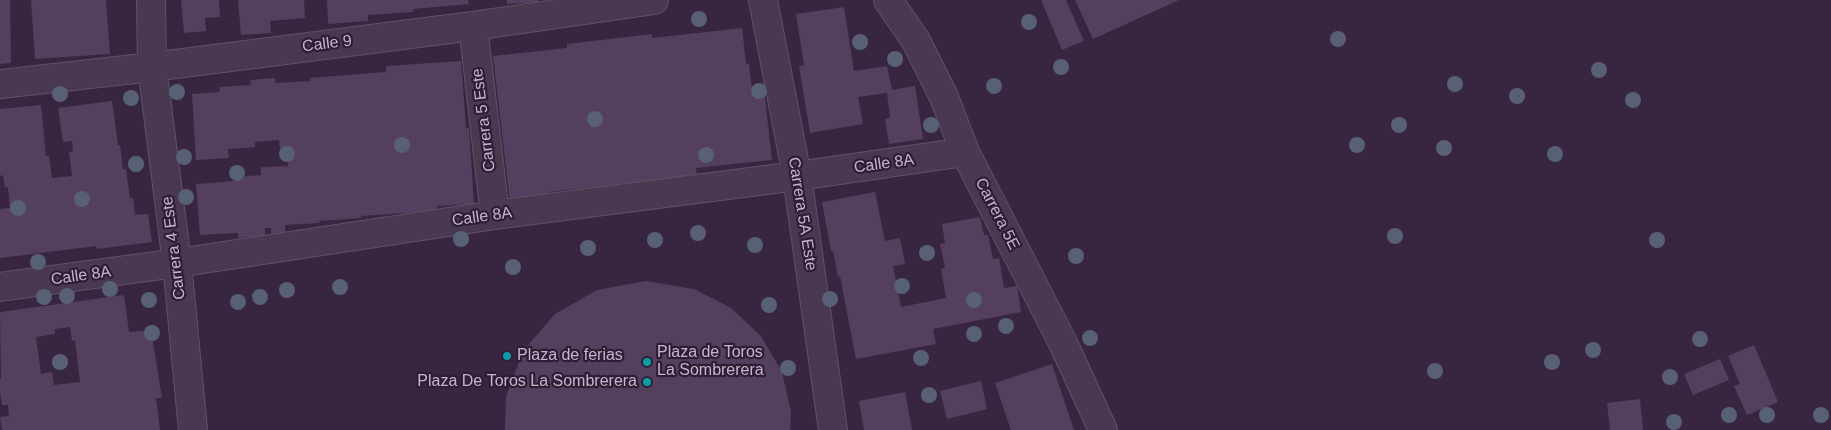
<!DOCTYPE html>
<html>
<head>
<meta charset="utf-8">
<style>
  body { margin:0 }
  canvas { display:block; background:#382540 }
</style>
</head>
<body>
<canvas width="1831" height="430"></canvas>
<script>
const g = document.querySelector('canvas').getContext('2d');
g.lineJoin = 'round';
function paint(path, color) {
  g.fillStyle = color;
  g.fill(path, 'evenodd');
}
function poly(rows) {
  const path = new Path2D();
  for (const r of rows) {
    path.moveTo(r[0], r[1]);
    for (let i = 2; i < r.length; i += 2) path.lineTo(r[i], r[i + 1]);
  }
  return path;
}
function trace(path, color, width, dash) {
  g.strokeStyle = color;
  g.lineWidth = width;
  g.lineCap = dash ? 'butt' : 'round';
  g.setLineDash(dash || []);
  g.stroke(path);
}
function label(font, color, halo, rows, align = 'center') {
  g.font = font + ' Arial,sans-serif';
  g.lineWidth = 4.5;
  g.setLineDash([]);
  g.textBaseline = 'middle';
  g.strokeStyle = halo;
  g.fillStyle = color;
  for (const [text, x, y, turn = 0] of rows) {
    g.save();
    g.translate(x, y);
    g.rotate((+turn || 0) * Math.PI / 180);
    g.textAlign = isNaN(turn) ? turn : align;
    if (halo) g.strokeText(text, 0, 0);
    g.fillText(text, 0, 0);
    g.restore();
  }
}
const building = poly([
  [0,0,10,0,11,63,0,64],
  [31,0,106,0,110,54,35,59],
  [181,0,219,0,220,17,205,18,206,31,184,33],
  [238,0,304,0,305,18,270,21,271,33,241,35],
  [327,0,468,0,469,4,413,9,413,12,368,15,368,21,328,24],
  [507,0,538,0,538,2,507,4],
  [1041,0,1066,0,1084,41,1062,50],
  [1075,0,1179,0,1093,39],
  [844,7,854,71,887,66,892,90,915,86,923,139,889,144,885,119,890,118,887,93,858,97,863,124,810,133,799,66,804,65,796,14],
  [742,28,746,64,749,64,752,89,764,89,772,160,696,168,697,176,668,179,669,186,640,189,640,182,549,192,550,198,510,202,493,56,567,48,567,44,652,34,652,38],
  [461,61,466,128,469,128,474,204,437,206,437,211,361,216,361,218,319,221,320,223,285,225,286,240,272,241,271,228,265,228,265,236,238,238,238,233,200,235,196,184,234,181,234,177,261,175,261,167,288,166,287,148,280,149,279,140,255,142,255,147,228,149,229,158,196,160,192,94,220,92,219,87,251,85,250,80,275,78,275,83,310,81,310,78,386,72,386,66],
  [112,101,118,145,120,145,123,169,126,169,130,198,133,198,135,215,148,214,152,242,97,249,96,246,0,258,0,209,10,208,8,187,5,188,3,175,0,176,0,109,41,105,46,156,49,156,52,178,72,176,69,152,73,151,72,141,63,142,58,108],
  [875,192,885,241,900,238,905,264,893,266,901,307,946,298,941,269,945,268,940,244,945,243,942,224,980,217,984,235,988,235,993,259,999,258,1004,288,1017,286,1021,312,933,329,936,344,856,359,840,276,838,277,833,251,831,251,822,202],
  [646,281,694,289,731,308,761,336,782,372,791,412,790,430,505,430,506,397,523,351,555,314,597,290],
  [124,295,129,332,151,330,162,398,156,398,160,430,2,430,0,417,9,416,8,405,2,405,0,392,0,379,1,378,0,312],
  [70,327,72,341,75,340,80,382,54,385,52,372,41,374,36,337,55,334,55,329],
  [1754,345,1778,402,1747,415,1734,386,1740,384,1728,356],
  [1720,359,1729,380,1693,395,1684,374],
  [1052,364,1074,430,1011,430,995,383],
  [981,381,987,409,947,419,940,391],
  [905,392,912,430,864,430,859,401],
  [1640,399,1643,430,1610,430,1607,403]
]);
const minor = poly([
  [151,0,152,67,177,263,193,430],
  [763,0,797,176,833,430],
  [888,0,916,41,944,97,965,152,1063,343,1103,430],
  [473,26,495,215],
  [0,84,152,67,473,26,654,0],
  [0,287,177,263,495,215,797,176,965,152]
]);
const trees = [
  [699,19],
  [1029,22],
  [1338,39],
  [860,42],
  [895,59],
  [1061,67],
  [1599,70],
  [1455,84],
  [994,86],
  [759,91],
  [177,92],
  [60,94],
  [1517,96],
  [131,98],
  [1633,100],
  [595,119],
  [931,125],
  [1399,125],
  [402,145],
  [1357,145],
  [1444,148],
  [287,154],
  [1555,154],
  [706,155],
  [184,157],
  [136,164],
  [237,173],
  [186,197],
  [82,199],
  [18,208],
  [698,233],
  [1395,236],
  [461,239],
  [655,240],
  [1657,240],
  [755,245],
  [588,248],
  [927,253],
  [1076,256],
  [38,262],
  [513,267],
  [902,286],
  [340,287],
  [110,289],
  [287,290],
  [67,296],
  [44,297],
  [260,297],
  [830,299],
  [149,300],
  [974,300],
  [238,302],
  [769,305],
  [1006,326],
  [152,333],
  [974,334],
  [1090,338],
  [1700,339],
  [1593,350],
  [921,358],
  [60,362],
  [1552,362],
  [788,368],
  [1435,371],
  [1670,377],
  [929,395],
  [1729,415],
  [1767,415],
  [1821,415],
  [1674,422]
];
const markers = [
  [507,356,5,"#0f9aa8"],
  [647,362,5,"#0f9aa8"],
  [647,382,5,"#0f9aa8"]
];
const streetNames = [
  ["Calle 9",327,44,-7],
  ["Carrera 5 Este",484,120,-97],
  ["Calle 8A",884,164,-8],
  ["Carrera 5A Este",802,214,81],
  ["Carrera 5E",997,214,63],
  ["Calle 8A",482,217,-8],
  ["Carrera 4 Este",174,248,-97],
  ["Calle 8A",81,276,-8]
];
const poiNames = [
  ["Plaza de Toros",657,353],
  ["La Sombrerera",657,371],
  ["Plaza de ferias",517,356],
  ["Plaza De Toros La Sombrerera",637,382,"right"]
];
paint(building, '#543f5e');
trace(minor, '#615168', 30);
trace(minor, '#493950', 28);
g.fillStyle = '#586075';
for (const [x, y] of trees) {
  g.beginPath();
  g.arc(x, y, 8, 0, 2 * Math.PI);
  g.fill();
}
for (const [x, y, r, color] of markers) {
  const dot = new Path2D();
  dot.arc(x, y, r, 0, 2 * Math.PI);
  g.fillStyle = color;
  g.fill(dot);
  trace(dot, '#2e1e35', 2);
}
label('16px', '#c5b5cb', '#2e1e35', streetNames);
label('16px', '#c5b5cb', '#2e1e35', poiNames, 'left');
</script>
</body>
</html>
